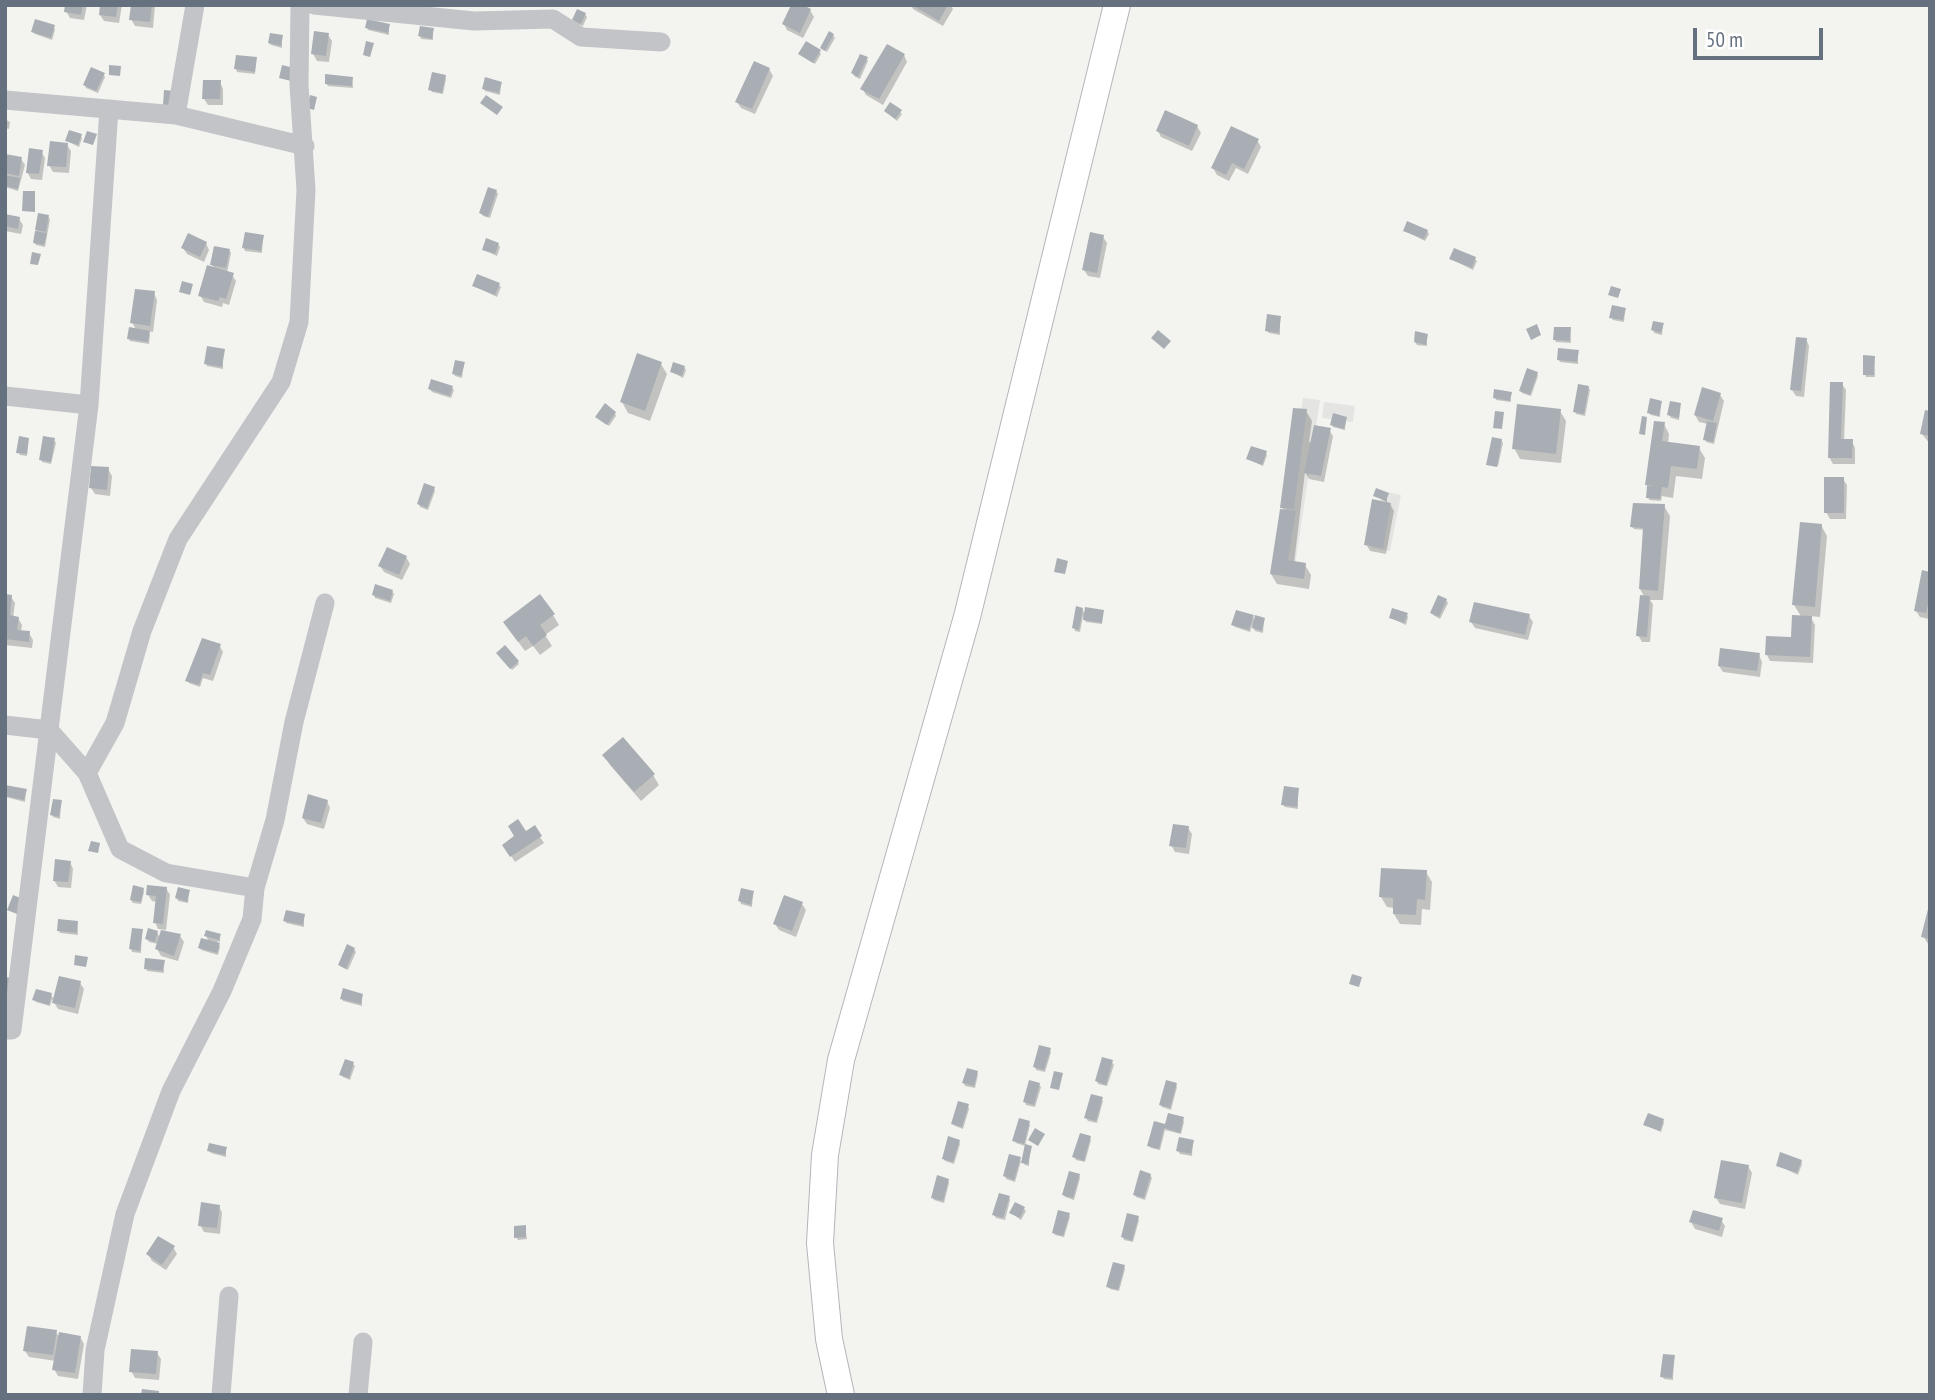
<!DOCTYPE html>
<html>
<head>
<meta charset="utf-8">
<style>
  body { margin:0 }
  #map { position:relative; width:1935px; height:1400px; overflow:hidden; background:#f3f4f0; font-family:"PT Sans Narrow",sans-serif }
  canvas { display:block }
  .frame { position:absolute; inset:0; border:7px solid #65717f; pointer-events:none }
  .scale { position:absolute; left:1693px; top:28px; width:130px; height:32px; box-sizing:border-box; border:4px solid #65717f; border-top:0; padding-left:9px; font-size:21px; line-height:24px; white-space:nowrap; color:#65717f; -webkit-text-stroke:5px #fff; paint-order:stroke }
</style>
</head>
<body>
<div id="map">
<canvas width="1935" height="1400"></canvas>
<div class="frame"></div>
<div class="scale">50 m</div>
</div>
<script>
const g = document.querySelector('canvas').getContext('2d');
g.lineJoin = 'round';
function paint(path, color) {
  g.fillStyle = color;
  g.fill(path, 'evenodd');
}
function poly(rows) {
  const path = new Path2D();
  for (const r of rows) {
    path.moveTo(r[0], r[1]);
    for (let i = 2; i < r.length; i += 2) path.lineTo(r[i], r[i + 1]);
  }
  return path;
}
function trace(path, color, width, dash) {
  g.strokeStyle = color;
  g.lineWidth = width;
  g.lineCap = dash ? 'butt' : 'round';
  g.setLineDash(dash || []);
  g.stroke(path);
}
const built = poly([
  [1303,398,1320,400,1294,572,1277,569],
  [1324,402,1355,406,1353,422,1322,418],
  [1382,491,1401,495,1390,551,1371,548]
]);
const shadow = poly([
  [67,5,87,5,84,20,70,18,66,11],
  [102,5,122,5,119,23,104,21,100,15],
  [133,5,155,5,153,28,135,26,131,19],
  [911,5,951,5,953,9,943,26,913,9],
  [810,10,814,17,803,38,787,30,784,24],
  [585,14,587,17,583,26,575,23,574,20],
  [389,26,389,35,368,30,367,27],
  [54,27,55,30,52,40,35,34,33,32],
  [433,30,433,40,421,39,420,36],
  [328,35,332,41,329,62,317,61,313,54],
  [833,35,835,38,827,52,822,48],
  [282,37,282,48,271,45,269,43],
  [819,51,821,54,815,64,800,54],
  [904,55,907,62,883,105,866,95,862,88],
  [256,59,255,74,237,72,236,69],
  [867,59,868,61,860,79,854,76,853,73],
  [769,69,773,76,755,114,741,108,737,102],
  [103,74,105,77,98,93,86,88,85,85],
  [445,77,446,79,443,94,432,92,430,89],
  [352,78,353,88,328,86,326,83],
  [220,82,223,89,223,105,208,105,204,99],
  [501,83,500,95,485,91,484,89],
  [886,111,900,112,902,114,897,121],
  [5,119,10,122,9,129,5,128],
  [1197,126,1201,133,1192,151,1161,137,1158,131],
  [81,136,82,138,79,147,67,141],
  [1257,140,1261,147,1248,174,1236,168,1229,181,1217,175,1213,168],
  [67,145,71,151,69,173,53,172,49,165],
  [41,151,45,158,42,180,31,179,27,172],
  [5,156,21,159,25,165,18,191,5,187],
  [496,191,498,194,490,218,483,216,481,213],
  [39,215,48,217,50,219,45,247,36,245,34,242],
  [5,216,19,219,23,225,21,234,5,231],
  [1405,231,1427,231,1429,234,1425,241],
  [263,236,262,253,245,251,244,248],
  [1103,237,1107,243,1100,278,1088,276,1084,270],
  [206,243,209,250,204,262,187,254,183,248],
  [498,244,500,247,497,256,484,250],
  [229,250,231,253,227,273,232,275,236,281,229,305,223,303,222,307,204,302,200,295,215,269,212,265],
  [1451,259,1475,259,1477,261,1473,270],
  [499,285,501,287,497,297,474,286],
  [154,293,157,300,153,332,148,331,150,335,149,344,130,341,129,339,136,330,132,322],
  [1625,310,1624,322,1613,320,1611,317],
  [1280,318,1280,335,1269,333,1267,331],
  [1663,325,1662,335,1654,333,1653,330],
  [1570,329,1571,343,1556,342,1555,340],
  [1427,335,1427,346,1417,345,1415,342],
  [1806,339,1809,346,1804,397,1796,396,1792,390],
  [223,351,223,369,207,366,206,363],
  [1578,352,1578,364,1560,362,1559,360],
  [1874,358,1875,377,1866,377,1865,374],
  [464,364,462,378,455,376,454,373],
  [661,364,667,374,650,421,628,413,622,402],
  [684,367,686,370,683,378,672,372],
  [1537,373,1538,376,1531,396,1522,393,1521,391],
  [1842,384,1846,390,1844,441,1852,441,1855,448,1855,464,1833,464,1829,457],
  [1588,387,1590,390,1585,416,1576,414,1575,411],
  [452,388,454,390,451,398,432,392,430,389],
  [1510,394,1511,402,1496,400,1495,397],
  [1720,395,1724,401,1714,444,1706,442,1708,424,1699,422,1695,415],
  [1661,402,1660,417,1651,415,1649,413],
  [1680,405,1679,420,1671,418,1669,415],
  [1306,411,1312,421,1309,442,1312,442,1329,430,1333,436,1324,482,1309,479,1305,472,1294,563,1305,565,1311,575,1309,589,1277,584,1271,574,1284,511,1282,507],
  [1560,411,1566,421,1561,463,1520,459,1514,448],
  [615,413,616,416,609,426,599,419],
  [1930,413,1930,444,1922,434],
  [1346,419,1345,430,1333,427,1332,425],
  [1664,424,1669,434,1668,444,1699,448,1705,458,1702,479,1676,476,1673,498,1662,496,1661,501,1649,500,1647,485],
  [28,439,27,456,20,455,18,452],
  [54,440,56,443,51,464,42,462,41,459],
  [1501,440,1503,443,1498,466,1488,464],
  [1266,453,1267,455,1263,466,1248,459],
  [108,469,112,476,110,496,95,494,91,488],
  [1843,479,1847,485,1846,519,1830,519,1826,512],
  [434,488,435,491,428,510,420,507,419,504],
  [1375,495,1387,495,1387,504,1390,504,1394,511,1386,554,1370,551,1366,544,1386,502],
  [1664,506,1670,516,1663,600,1650,600,1653,604,1650,642,1642,642,1638,635,1645,598,1640,589,1645,530,1634,529,1632,527],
  [1821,525,1827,536,1820,617,1810,616,1815,625,1813,663,1770,661,1767,655,1793,639,1802,618,1794,605],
  [406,557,410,564,402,580,384,572,380,566],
  [1930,574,1930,614,1929,619,1920,617,1916,611],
  [392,591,394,594,391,603,375,598,374,595],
  [5,596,11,597,15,603,13,618,18,618,22,625,21,632,29,633,33,640,32,648,5,645],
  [1446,600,1448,603,1440,619,1433,615,1432,613],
  [1082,609,1086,616,1102,612,1102,624,1086,622,1083,616,1080,632,1075,631,1074,628],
  [553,615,559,625,545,635,552,646,540,655,533,646,525,651,511,632],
  [1407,615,1408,617,1406,625,1391,618],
  [1529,616,1533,622,1528,640,1475,628,1471,622],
  [1253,617,1255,622,1264,619,1263,633,1255,631,1252,626,1250,632,1235,627,1233,625],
  [219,645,223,652,213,681,203,678,200,687,189,683,187,680],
  [1759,655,1762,662,1760,677,1723,672,1719,666],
  [500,656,518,662,519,664,512,670],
  [604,755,653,775,659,785,641,801,610,765],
  [5,789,26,791,25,802,6,797],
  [1298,789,1298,809,1285,807,1283,805],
  [327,801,330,808,324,829,307,824,303,818],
  [61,802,60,819,53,817,52,815],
  [534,828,544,843,515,862,504,845],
  [1188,828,1192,834,1189,854,1175,852,1171,845],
  [70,862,73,869,71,888,58,887,54,880],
  [1426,872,1432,882,1430,910,1422,909,1421,925,1400,924,1394,914,1395,908,1387,907,1381,897],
  [166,888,170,895,166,930,158,929,155,922,157,902,152,901,148,895],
  [143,889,144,892,141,904,133,903,131,900],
  [189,892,188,903,178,901,177,898],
  [753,893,752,907,741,904,740,901],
  [802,904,806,910,796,937,779,930,775,924],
  [1930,908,1930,947,1923,936],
  [304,916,304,927,286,923,285,920],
  [77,923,78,935,60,933,59,930],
  [142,931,141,953,132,952,131,949],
  [157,932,160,938,180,936,184,942,178,961,161,956,157,949,158,944,149,942,147,939],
  [220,935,220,942,217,941,220,947,218,955,201,950,200,947,209,942,206,936],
  [354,949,356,952,348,970,342,967,340,965],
  [163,961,164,973,147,971,146,968],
  [80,983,84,989,78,1014,58,1009,52,999,50,1006,36,1002,34,999,51,995,55,1001],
  [362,996,362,1006,343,1001,342,999],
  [1049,1050,1051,1052,1045,1072,1036,1070,1035,1067],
  [1112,1062,1114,1065,1107,1086,1098,1084,1097,1081],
  [353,1064,355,1066,350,1080,343,1077,341,1075],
  [977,1073,978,1075,975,1088,965,1086,964,1083],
  [1039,1084,1041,1087,1035,1107,1026,1105,1025,1102],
  [1176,1085,1177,1087,1171,1110,1162,1107,1160,1104],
  [1101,1099,1103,1101,1097,1123,1088,1121,1086,1118],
  [968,1106,969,1109,963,1129,955,1126,953,1124],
  [1183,1119,1184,1122,1181,1134,1165,1130,1160,1150,1151,1148,1149,1145,1155,1123,1166,1127],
  [1663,1120,1664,1123,1661,1132,1645,1125],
  [1029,1123,1030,1125,1025,1146,1016,1143,1014,1140],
  [1090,1138,1091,1140,1085,1162,1076,1160,1074,1157],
  [959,1141,960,1144,954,1164,945,1161,944,1159],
  [1193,1141,1192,1156,1180,1154,1178,1151],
  [1030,1147,1029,1166,1025,1165,1023,1163],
  [226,1149,226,1157,211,1153,209,1150],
  [1019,1159,1021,1161,1015,1182,1006,1179,1005,1176],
  [1801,1161,1802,1164,1798,1175,1777,1165],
  [1748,1166,1752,1173,1745,1209,1720,1204,1716,1198],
  [1079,1175,1080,1178,1074,1200,1065,1197,1064,1195],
  [1150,1175,1152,1178,1145,1200,1136,1197,1135,1195],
  [948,1180,949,1183,944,1203,934,1200,933,1198],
  [1009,1197,1010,1200,1005,1220,996,1218,994,1215],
  [219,1206,222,1213,220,1234,204,1232,200,1225],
  [1024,1209,1026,1211,1021,1220,1011,1213],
  [1069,1215,1070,1217,1064,1237,1055,1235,1054,1232],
  [1138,1218,1139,1220,1133,1242,1124,1240,1123,1237],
  [1721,1220,1725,1226,1722,1237,1695,1229,1691,1222],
  [525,1227,527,1239,518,1240,516,1237],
  [173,1247,177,1254,166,1270,152,1261,148,1254],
  [1124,1267,1125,1269,1119,1291,1110,1289,1108,1286],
  [56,1332,60,1338,80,1337,84,1344,78,1379,58,1376,54,1369,56,1361,29,1357,25,1351],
  [157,1353,161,1359,159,1380,135,1378,131,1371],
  [1674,1357,1673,1380,1664,1379,1662,1376]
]);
const building = poly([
  [65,5,83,5,81,15,64,12],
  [100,5,118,5,116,17,99,15],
  [131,5,152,5,150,22,129,20],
  [791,5,803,5,811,9,800,33,782,24],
  [912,5,948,5,939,21],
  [577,9,586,13,581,24,572,20],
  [35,19,55,25,51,38,31,32],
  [367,19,390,24,388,33,365,28],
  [420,26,434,28,432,39,418,36],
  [314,31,329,33,326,56,311,54],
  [829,31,834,34,825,51,820,48],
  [270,33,283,35,281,46,268,43],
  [366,41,374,43,370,57,363,55],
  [806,41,821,50,813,63,798,54],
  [887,44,905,54,879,99,860,89],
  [860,54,868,57,858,77,851,73],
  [236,55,257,57,255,72,234,69],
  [754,61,770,68,752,109,735,102],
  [109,65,121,66,120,76,109,75],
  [282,65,294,68,291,81,279,78],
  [91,67,105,73,96,91,83,85],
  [432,72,446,75,442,93,428,90],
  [325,74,353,77,352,86,325,84],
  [485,77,502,82,499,93,482,89],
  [203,80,221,80,220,99,202,99],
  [164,90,174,91,173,106,163,105],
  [310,95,317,97,314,110,307,108],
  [486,95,503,107,497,115,480,103],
  [890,102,902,110,895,119,884,111],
  [1165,110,1198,125,1189,146,1156,131],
  [1231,126,1259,139,1244,169,1232,163,1226,175,1211,168],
  [69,130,82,134,78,145,65,141],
  [87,131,97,134,93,145,83,142],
  [50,141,68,143,66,167,47,166],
  [29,148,43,150,39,174,26,173],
  [5,154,22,157,19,176,5,173],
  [5,175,20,178,18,189,5,186],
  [488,187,497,190,488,217,479,213],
  [23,191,35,191,35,212,22,211],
  [38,213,49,215,46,232,35,230],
  [5,214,20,217,18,229,5,226],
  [1407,221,1428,230,1424,239,1403,231],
  [35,231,47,233,44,245,33,243],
  [245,232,264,235,261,251,242,248],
  [1090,232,1104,235,1097,273,1082,270],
  [188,233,207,242,200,257,181,248],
  [486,238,499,243,495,254,482,250],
  [214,246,230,249,226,268,210,265],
  [1454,248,1476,257,1472,268,1449,259],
  [32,252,41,254,38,265,30,264],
  [207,265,234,273,226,299,220,297,218,301,198,296],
  [477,274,500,283,495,295,472,286],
  [182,281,193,284,190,295,179,292],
  [1611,286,1621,289,1618,298,1608,295],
  [135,289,155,291,150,326,130,323],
  [1612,305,1626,308,1623,320,1609,318],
  [1267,314,1281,316,1279,333,1265,331],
  [1653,321,1664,323,1661,333,1651,330],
  [1537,324,1541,335,1531,340,1526,329],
  [129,327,150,331,148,342,127,339],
  [1554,327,1571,327,1570,341,1553,340],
  [1158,330,1171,341,1164,349,1151,338],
  [1415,331,1428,334,1426,345,1414,342],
  [1796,337,1807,338,1801,391,1790,390],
  [207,346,225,349,222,367,204,364],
  [1558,348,1579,350,1577,362,1557,360],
  [637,353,662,362,645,411,620,402],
  [1863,355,1875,356,1874,375,1863,375],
  [455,360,465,362,461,376,452,374],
  [673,362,685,366,682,376,670,372],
  [1527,368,1538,372,1530,395,1519,391],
  [431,379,453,386,450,396,428,389],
  [1830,382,1843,382,1841,439,1853,439,1852,458,1828,458],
  [1578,384,1589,386,1584,414,1573,412],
  [1702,387,1721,393,1713,421,1694,415],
  [1494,389,1512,392,1510,401,1493,398],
  [1650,398,1662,401,1659,416,1647,413],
  [1670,401,1681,403,1679,418,1667,415],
  [605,403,616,412,607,425,595,417],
  [1517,404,1561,409,1556,454,1512,449],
  [1293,408,1307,409,1294,509,1280,508],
  [1925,410,1930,411,1930,436,1920,434],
  [1495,411,1504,412,1502,429,1493,428],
  [1333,413,1347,417,1344,429,1330,425],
  [1642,416,1647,417,1645,435,1639,434],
  [1654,421,1665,422,1662,441,1700,446,1697,469,1671,466,1668,488,1662,487,1660,499,1646,498,1647,486,1655,486,1645,485],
  [1707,421,1717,423,1713,442,1703,440],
  [1314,425,1331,428,1321,476,1304,473],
  [19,436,29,438,27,454,16,453],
  [43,436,55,438,51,462,39,460],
  [1492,437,1502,439,1497,467,1486,465],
  [1251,446,1267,451,1262,465,1246,459],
  [91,466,109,467,107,490,89,488],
  [1824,477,1844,477,1844,513,1824,513],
  [424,483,435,487,427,508,417,504],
  [1376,488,1389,493,1386,501,1373,496],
  [1372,499,1391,503,1383,548,1364,545],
  [1633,503,1665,504,1658,591,1639,589,1643,528,1630,527],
  [1280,509,1296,511,1288,560,1306,563,1304,579,1270,574],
  [1800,522,1822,524,1815,607,1792,605],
  [387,547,407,556,399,575,378,566],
  [1057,558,1068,561,1065,574,1054,572],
  [1922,570,1930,572,1930,604,1928,604,1926,613,1914,611],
  [375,584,393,590,390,601,372,595],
  [5,594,12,595,10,615,19,617,17,630,30,631,29,642,5,639],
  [540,594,555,614,540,625,547,635,533,646,526,636,518,642,503,622],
  [1438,595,1447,599,1439,617,1430,613],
  [1640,595,1650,596,1647,637,1636,636],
  [1474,602,1530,614,1525,635,1469,622],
  [1076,606,1083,608,1079,630,1072,628],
  [1085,607,1104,610,1102,623,1083,620],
  [1392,608,1408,613,1404,623,1389,618],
  [1236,610,1254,615,1249,630,1231,625],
  [1255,615,1265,618,1262,631,1252,628],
  [1792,615,1812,616,1810,657,1765,655,1766,636,1791,637],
  [202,638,221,644,210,675,203,673,199,685,185,681],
  [505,645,519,661,510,669,496,653],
  [1720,648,1760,653,1757,671,1718,666],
  [623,737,655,774,634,792,602,755],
  [5,785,27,789,24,800,5,796],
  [1284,786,1299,788,1297,807,1281,805],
  [308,794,328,800,321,823,302,818],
  [53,799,62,800,59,817,50,815],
  [518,819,526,831,535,825,542,836,510,857,502,845,514,836,508,826],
  [1173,824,1189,826,1186,848,1169,846],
  [91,841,100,843,98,853,88,851],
  [55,859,71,861,68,882,53,881],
  [1381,868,1427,870,1425,900,1417,899,1416,915,1393,914,1393,898,1379,897],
  [133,885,144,888,141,902,130,900],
  [147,885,167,887,163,924,153,923,156,896,146,895],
  [178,887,190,890,187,902,175,898],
  [741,888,754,891,751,905,738,901],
  [13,895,23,899,17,914,7,910],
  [784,895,803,902,792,931,773,924],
  [1929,905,1930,905,1930,939,1921,937],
  [286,910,305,914,303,925,283,921],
  [58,919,78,921,77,933,57,931],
  [132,928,143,929,140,951,129,949],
  [148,928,158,931,155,942,145,939],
  [161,930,181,934,174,956,155,949],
  [206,930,221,934,219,940,204,936],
  [201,938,220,943,217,953,198,948],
  [347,944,355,948,346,969,338,965],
  [75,955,88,957,86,967,74,965],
  [145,958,165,960,163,971,144,969],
  [1352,974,1362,977,1359,987,1349,984],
  [59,976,81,981,75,1008,52,1003],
  [5,977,12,978,8,1000,5,1000],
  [343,988,363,994,361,1004,340,999],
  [36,989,52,993,49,1005,32,1000],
  [1039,1045,1051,1048,1044,1070,1033,1067],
  [1102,1057,1113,1060,1106,1085,1095,1081],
  [345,1059,354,1062,349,1078,339,1075],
  [967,1068,978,1071,974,1086,962,1083],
  [1054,1071,1063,1073,1059,1090,1050,1088],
  [1029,1080,1040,1083,1034,1105,1023,1102],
  [1166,1080,1177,1083,1170,1108,1159,1105],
  [1091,1094,1103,1097,1096,1121,1084,1118],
  [958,1101,969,1104,962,1127,951,1124],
  [1168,1113,1184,1117,1180,1133,1164,1128,1159,1149,1147,1146,1154,1121,1165,1124],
  [1648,1113,1664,1119,1660,1131,1643,1125],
  [1019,1118,1030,1121,1024,1144,1012,1141],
  [1035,1128,1045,1134,1038,1146,1028,1140],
  [1080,1133,1091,1136,1084,1161,1072,1157],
  [948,1136,960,1140,953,1162,942,1159],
  [1179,1137,1194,1140,1191,1154,1176,1151],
  [209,1143,227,1147,225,1155,207,1151],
  [1025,1144,1032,1146,1028,1164,1021,1163],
  [1780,1152,1802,1160,1797,1173,1776,1166],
  [1009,1154,1021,1157,1014,1180,1003,1176],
  [1721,1160,1749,1165,1742,1203,1714,1198],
  [1140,1170,1151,1174,1144,1198,1133,1195],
  [1069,1171,1080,1174,1073,1198,1062,1195],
  [937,1175,949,1179,943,1201,931,1198],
  [999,1193,1010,1196,1003,1218,992,1215],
  [201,1202,220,1205,217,1228,198,1226],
  [1015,1202,1025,1207,1020,1218,1009,1213],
  [1058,1210,1070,1213,1063,1236,1052,1233],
  [1693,1210,1723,1218,1719,1231,1689,1222],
  [1127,1213,1139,1216,1132,1241,1121,1237],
  [526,1225,526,1237,514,1238,514,1226],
  [158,1236,175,1246,162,1265,146,1254],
  [1113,1262,1125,1265,1118,1290,1106,1287],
  [27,1326,57,1330,53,1355,23,1351],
  [59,1332,81,1336,75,1373,52,1370],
  [131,1349,158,1351,156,1374,129,1372],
  [1663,1354,1675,1355,1672,1378,1660,1377],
  [142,1389,159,1391,159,1395,141,1395]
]);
const minor = poly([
  [314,5,474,21,553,19,581,37,661,42],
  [5,100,176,115,195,5],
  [176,115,305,146],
  [5,396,89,405,109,109],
  [5,725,49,730,87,773,120,849,166,873,255,888],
  [87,773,115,723,142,631,178,539,281,382,299,322,306,190,299,85,300,5],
  [5,1030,12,1030,89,405],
  [92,1395,95,1350,125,1214,171,1091,222,991,252,919,255,888,275,820,294,722,325,603],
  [221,1395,229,1296],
  [358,1395,363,1342]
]);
const secondary = poly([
  [841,1395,829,1339,820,1243,825,1155,841,1060,967,617,1117,5]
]);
paint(built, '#e4e5e3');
paint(shadow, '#0003');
paint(building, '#a8aeb3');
trace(secondary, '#b2b6ba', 28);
trace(minor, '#c2c4c8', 19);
trace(secondary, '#fff', 26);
</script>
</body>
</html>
